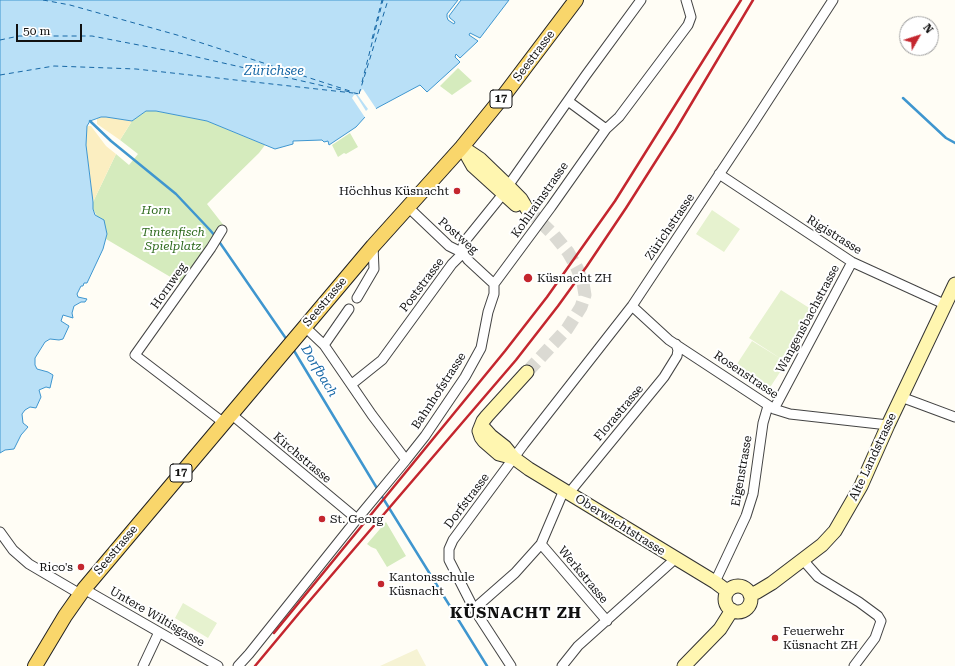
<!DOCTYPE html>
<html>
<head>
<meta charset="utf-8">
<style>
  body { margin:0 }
  #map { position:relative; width:955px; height:666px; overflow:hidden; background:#fffdf5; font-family:"Roboto Serif",serif }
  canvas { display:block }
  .north { position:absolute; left:899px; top:16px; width:40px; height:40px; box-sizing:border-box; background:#fff; border:1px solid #a0a0a0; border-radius:50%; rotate:51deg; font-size:11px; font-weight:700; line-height:16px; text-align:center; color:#111 }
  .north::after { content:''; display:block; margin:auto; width:14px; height:18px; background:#c4262e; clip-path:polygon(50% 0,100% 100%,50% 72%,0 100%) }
  .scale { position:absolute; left:16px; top:24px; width:66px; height:18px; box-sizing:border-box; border:2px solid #111; border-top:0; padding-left:5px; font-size:12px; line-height:14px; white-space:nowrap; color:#111; -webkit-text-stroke:3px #fff; paint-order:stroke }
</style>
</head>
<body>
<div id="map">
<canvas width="955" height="666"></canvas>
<div class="north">N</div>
<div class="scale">50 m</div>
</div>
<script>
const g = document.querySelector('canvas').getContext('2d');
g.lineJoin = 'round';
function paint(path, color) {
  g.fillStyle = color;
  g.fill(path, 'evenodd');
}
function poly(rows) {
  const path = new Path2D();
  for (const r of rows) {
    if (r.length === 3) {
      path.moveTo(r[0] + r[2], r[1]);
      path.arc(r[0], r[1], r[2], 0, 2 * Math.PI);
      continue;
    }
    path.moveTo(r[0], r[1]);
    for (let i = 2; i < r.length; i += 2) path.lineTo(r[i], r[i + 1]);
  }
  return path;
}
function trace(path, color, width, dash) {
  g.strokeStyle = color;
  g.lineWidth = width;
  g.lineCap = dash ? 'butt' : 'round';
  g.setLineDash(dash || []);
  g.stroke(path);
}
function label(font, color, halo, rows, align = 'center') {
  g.font = font + ' "Roboto Serif",serif';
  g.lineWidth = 4;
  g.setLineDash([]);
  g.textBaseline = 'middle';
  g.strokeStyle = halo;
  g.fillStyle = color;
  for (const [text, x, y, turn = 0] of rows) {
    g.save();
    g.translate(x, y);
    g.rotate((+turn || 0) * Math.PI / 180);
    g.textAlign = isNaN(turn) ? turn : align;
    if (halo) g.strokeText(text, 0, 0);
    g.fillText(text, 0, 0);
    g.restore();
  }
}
const farmland = poly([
  [417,649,426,666,380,666]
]);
const green = poly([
  [458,68,472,81,452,95,440,86],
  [146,111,156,111,207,121,265,145,259,153,207,204,225,227,184,285,106,239,107,234,93,209,93,202,116,154,129,165,138,154,120,140,132,121],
  [350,133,358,147,346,154,344,153,338,157,332,145],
  [386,522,406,556,387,567,376,549,371,547,367,544]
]);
const sand = poly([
  [101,117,106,117,132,121,120,140,97,124,97,119],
  [87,126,91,126,106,146,116,154,93,202,86,145]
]);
const pitch = poly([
  [712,210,740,229,724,252,696,234],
  [781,290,814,311,789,349,801,333,802,334,784,361,786,363,769,389,735,367,752,341,783,360,749,338],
  [183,603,217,623,208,638,175,618]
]);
const water = poly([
  [0,0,458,0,447,14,447,17,448,20,454,24,455,22,450,18,449,16,461,0,509,0,480,38,470,33,469,35,478,41,460,58,456,54,455,57,460,62,427,92,420,85,377,108,365,117,356,127,329,145,328,141,324,142,322,140,293,141,293,144,275,149,207,121,156,111,146,111,132,121,106,117,101,117,90,121,87,126,86,145,93,202,93,209,95,215,104,220,107,234,103,249,87,283,84,283,83,286,81,286,77,294,78,297,87,299,85,302,81,302,74,306,72,313,73,318,63,315,61,321,69,326,63,339,59,340,50,339,45,342,35,358,35,365,37,369,48,372,53,375,50,388,46,387,39,390,41,397,36,408,30,407,25,410,22,414,23,423,28,427,21,435,14,449,5,450,0,453,0,0]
]);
const pier = poly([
  [363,89,377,110,366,119,352,98,354,95,356,95,366,111,368,109,357,94]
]);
const stream = poly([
  [903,98,946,138,955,143],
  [90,121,111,141,176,194,210,230,215,236],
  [218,240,287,340],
  [293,349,378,490],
  [381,495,487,666]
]);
const ferry = poly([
  [43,0,70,5,177,35,353,92],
  [372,39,382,0],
  [0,40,19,36,92,36,175,52,359,94],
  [0,75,54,66,136,69,353,93],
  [362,82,383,0],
  [359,94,388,0]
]);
const secondaryTunnel = poly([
  [527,209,554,235,568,252,577,268,583,283,585,295,581,307,567,329,527,372]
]);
const street = poly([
  [568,101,606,129],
  [719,174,852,262,944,304],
  [508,186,586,75,641,0],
  [408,207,449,246,463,253,468,260,494,284],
  [222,230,211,248,135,355,224,423],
  [494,284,551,207,606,129,619,117,688,25,691,17,686,0],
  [357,298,374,269,373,246],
  [632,306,669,340,774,409,790,414,888,425],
  [304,326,324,345,372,415,406,460],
  [324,345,349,309],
  [352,384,382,360,452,264,463,253,463,246,465,241,503,194],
  [901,397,955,417],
  [774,409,852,262],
  [231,414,357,519],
  [569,493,664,377,677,356,678,350,676,344],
  [0,532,13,550,29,564,80,594],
  [541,544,607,621],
  [803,560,818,577,859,602,878,616,881,621,875,638,854,666],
  [715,582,746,516,753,494,763,423,768,406],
  [84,589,218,666],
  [474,609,515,573,541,544,564,490],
  [143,666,159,632],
  [238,666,249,654,357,519,406,460,425,436,465,377,481,348,488,312,494,294,494,284],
  [511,666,474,609,449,560,449,549,453,540,524,444,632,306,752,125,833,0],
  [562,666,578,646,675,559]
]);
const secondary = poly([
  [462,147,480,159,508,186,521,199,527,209],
  [464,150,473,166,516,205],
  [482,426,491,436,505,447,514,458,529,469,715,582,727,591],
  [514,458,499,454,484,441,481,437,479,431,483,421,487,416,527,372],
  [738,599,13],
  [750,595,757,592,772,583,822,545,835,531,861,486,888,425,955,284],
  [684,666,720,629,732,610]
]);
const primary = poly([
  [35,666,65,616,84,589,373,246,462,147,505,94,576,0]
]);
const rail = poly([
  [274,633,505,351,547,297,615,201,741,0],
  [255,666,300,612,516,360,558,306,587,266,626,208,675,131,753,0]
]);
const markers = [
  [457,191,4,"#c4262e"],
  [528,278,5,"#c4262e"],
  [322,519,4,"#c4262e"],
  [81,567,4,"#c4262e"],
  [381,584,4,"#c4262e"],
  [775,638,4,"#c4262e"]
];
const shields = [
  [501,99,22],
  [181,473,22]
];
const shieldNames = [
  ["17",501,99],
  ["17",181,473]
];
const streetNames = [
  ["Seestrasse",534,56,-53],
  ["Kohlrainstrasse",540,200,-55],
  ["Zürichstrasse",670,227,-56],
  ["Rigistrasse",834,235,32],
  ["Postweg",458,236,41],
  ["Poststrasse",422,285,-53],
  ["Hornweg",169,286,-55],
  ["Seestrasse",325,302,-50],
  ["Wangensbachstrasse",808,319,-62],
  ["Rosenstrasse",746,375,34],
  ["Bahnhofstrasse",439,391,-57],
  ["Florastrasse",619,413,-50],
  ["Alte Landstrasse",873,457,-65],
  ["Kirchstrasse",302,458,40],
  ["Eigenstrasse",742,471,-80],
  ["Dorfstrasse",467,501,-53],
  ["Oberwachtstrasse",620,525,32],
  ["Seestrasse",116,550,-50],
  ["Werkstrasse",583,575,50],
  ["Untere Wiltisgasse",157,617,30]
];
const poiNames = [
  ["Höchhus Küsnacht",449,191,"right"],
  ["Küsnacht ZH",537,278],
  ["St. Georg",330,519],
  ["Rico's",73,567,"right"],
  ["Kantonsschule",389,577],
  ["Küsnacht",389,591],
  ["Feuerwehr",783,631],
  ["Küsnacht ZH",783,645]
];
const parkNames = [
  ["Horn",156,210],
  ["Tintenfisch",173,232],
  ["Spielplatz",173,246]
];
const waterNames = [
  ["Zürichsee",274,71],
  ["Dorfbach",319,371,59]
];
const districtNames = [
  ["KÜSNACHT ZH",516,613]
];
paint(farmland, '#f6f3d4');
paint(green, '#d5ebbd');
paint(sand, '#fbeec1');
paint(pitch, '#e6f2cf');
paint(water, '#b9e0f7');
trace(water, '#3f96cf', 1);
paint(pier, '#fffdf5');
trace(stream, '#3f96cf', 2.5);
trace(ferry, '#1768a6', 1, [5, 4]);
trace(secondaryTunnel, '#dbdad3', 13, [13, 6]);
trace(street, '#444', 11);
trace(secondary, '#333', 15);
trace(primary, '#222', 16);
trace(street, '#fff', 9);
trace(secondary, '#fff6b0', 13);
trace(primary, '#f9d66b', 14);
trace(rail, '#c4262e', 2.5);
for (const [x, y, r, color] of markers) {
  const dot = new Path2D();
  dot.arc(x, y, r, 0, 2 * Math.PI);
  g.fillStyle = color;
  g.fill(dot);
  trace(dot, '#fff', 1.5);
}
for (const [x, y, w] of shields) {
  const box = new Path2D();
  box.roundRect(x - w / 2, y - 9, w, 18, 3);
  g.fillStyle = '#fff';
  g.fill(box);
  trace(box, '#111', 1);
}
label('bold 11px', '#111', null, shieldNames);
label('12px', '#111', '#fff', streetNames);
label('12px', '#111', '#fff', poiNames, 'left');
label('italic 12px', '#2f6b1f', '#fff', parkNames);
label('italic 13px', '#1768a6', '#fff', waterNames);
g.letterSpacing = '1px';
label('bold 16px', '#111', '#fff', districtNames);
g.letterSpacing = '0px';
</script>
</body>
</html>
